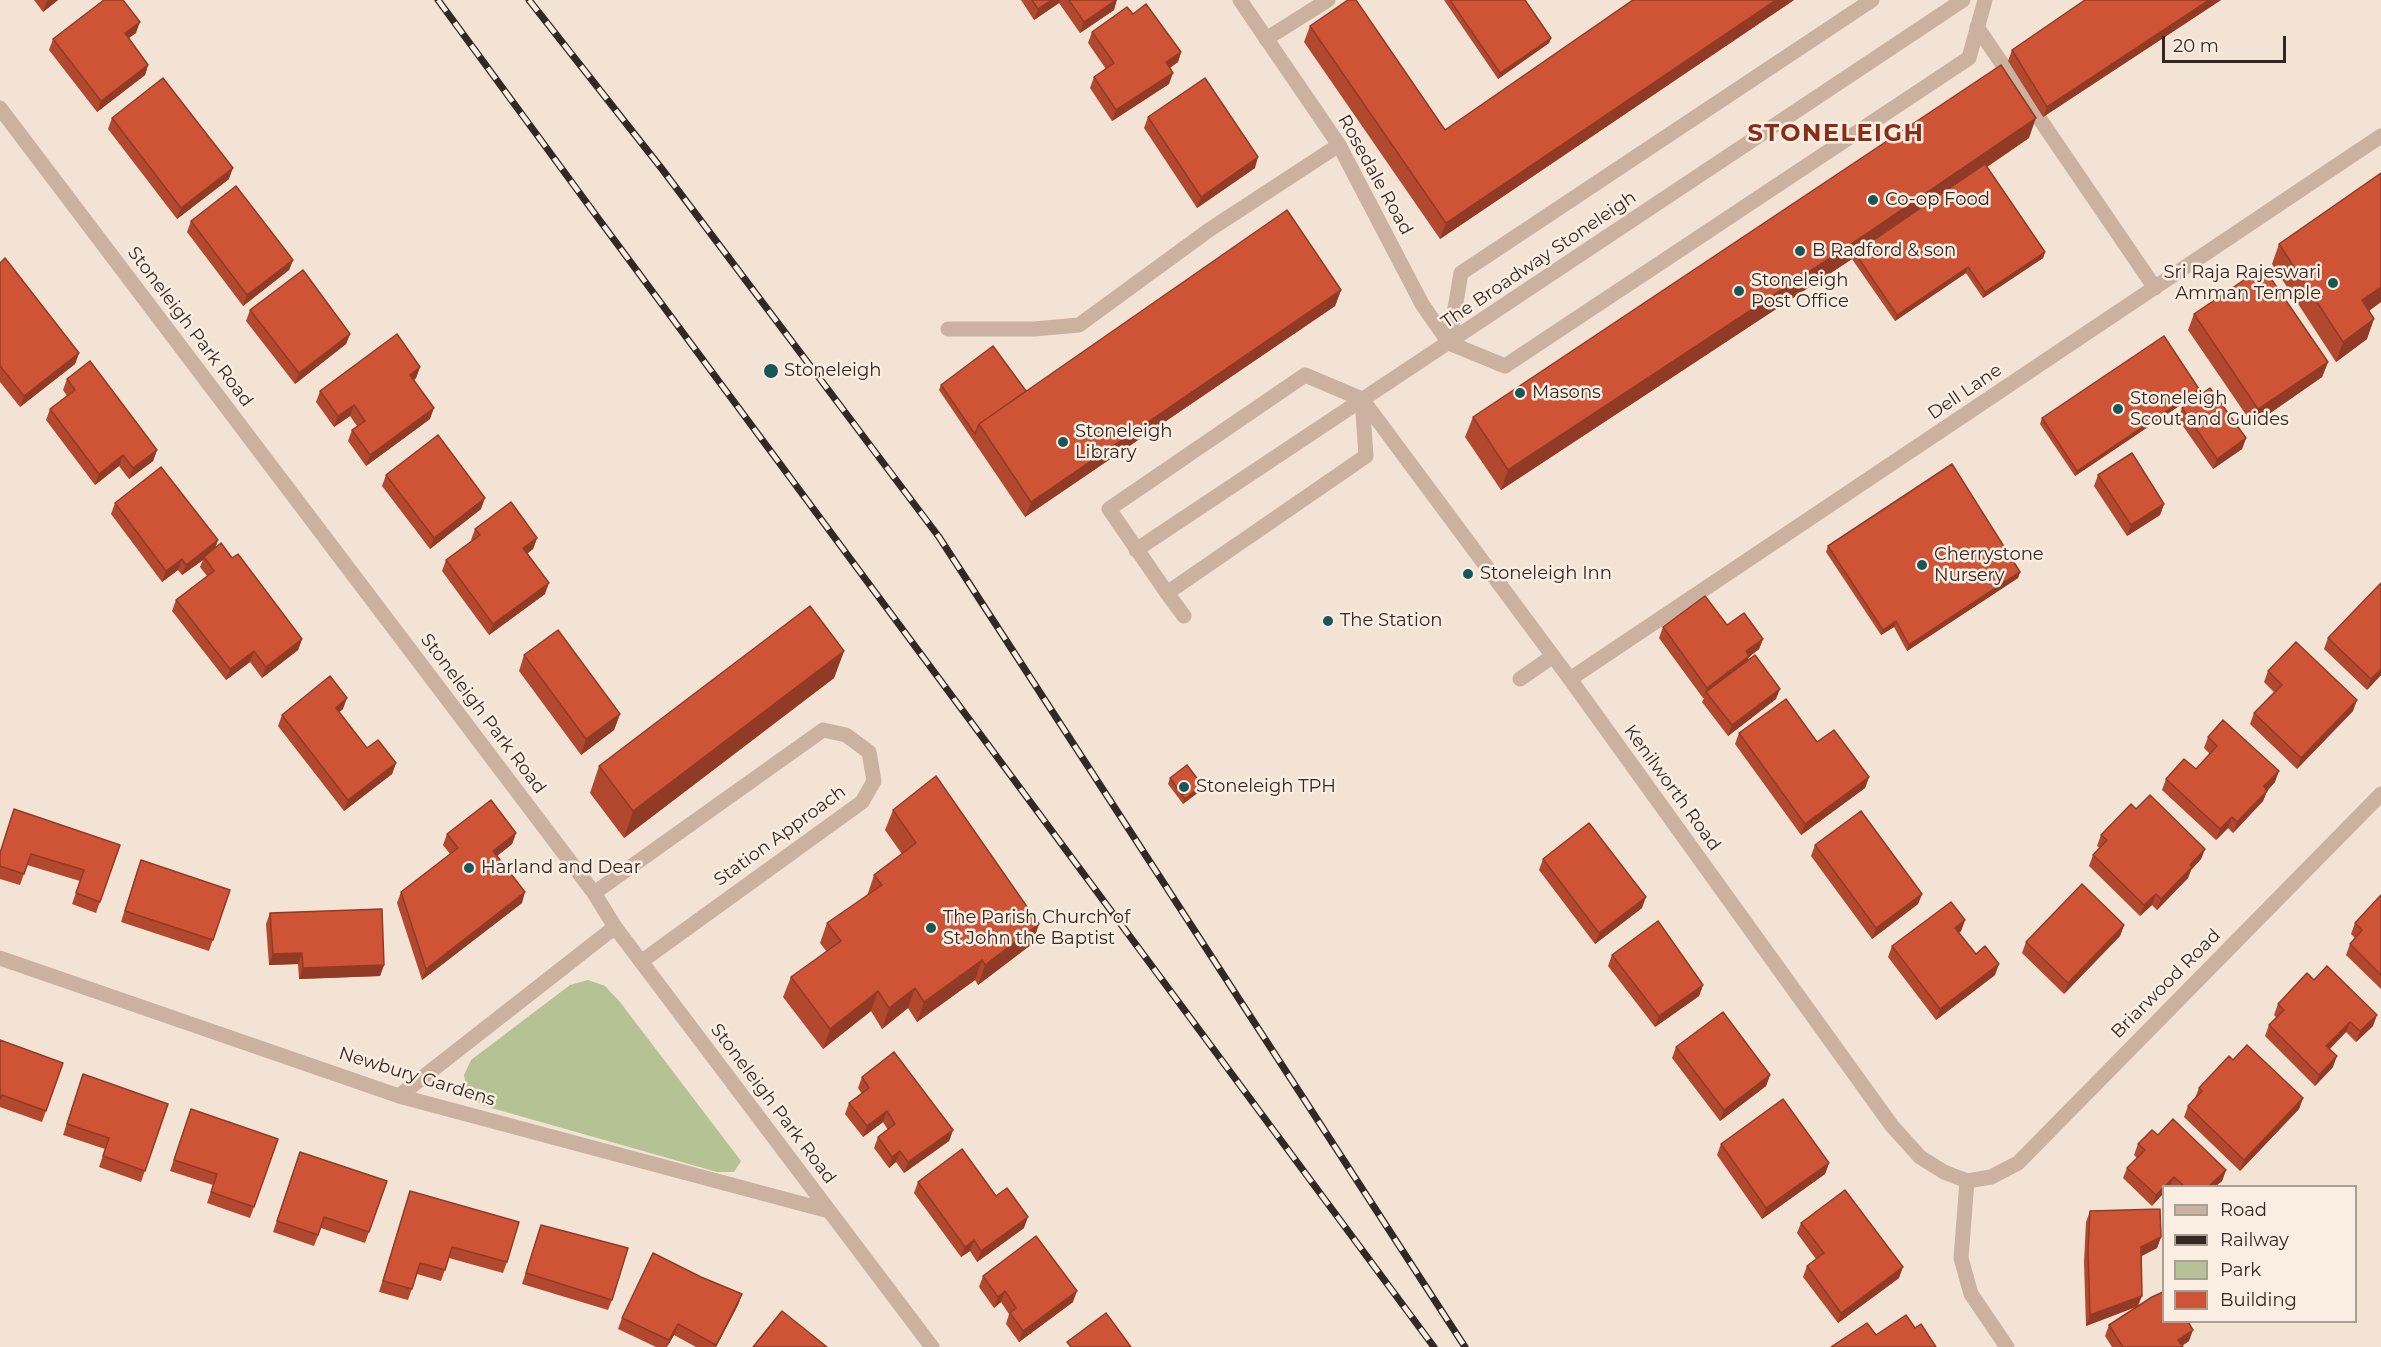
<!DOCTYPE html>
<html>
<head>
<meta charset="utf-8">
<style>
  body { margin:0 }
  #map { position:relative; width:2381px; height:1347px; overflow:hidden; background:#f2e3d5; font-family:Montserrat,sans-serif }
  canvas { display:block }
  .legend { position:absolute; left:2162px; top:1185px; width:195px; height:138px; box-sizing:border-box; background:#faede1; border:2px solid #ab9e95; margin:0; padding:8px 10px; list-style:none; font-size:18px; color:#342824 }
  .legend li { display:flex; align-items:center; gap:12px; height:30px }
  .legend b { width:30px; border:2px solid #ab9e95 }
  .scale { position:absolute; left:2162px; top:36px; width:124px; height:27px; box-sizing:border-box; border:3px solid #342824; border-top:0; padding-left:8px; font-size:18px; line-height:21px; white-space:nowrap; color:#342824; -webkit-text-stroke:4px #faede1; paint-order:stroke }
</style>
</head>
<body>
<div id="map">
<canvas width="2381" height="1347"></canvas>
<ul class="legend">
<li><b style="height:8px;background:#cbb2a0"></b>Road</li>
<li><b style="height:8px;background:#342824"></b>Railway</li>
<li><b style="height:16px;background:#b5c294"></b>Park</li>
<li><b style="height:16px;background:#cf5436"></b>Building</li>
</ul>
<div class="scale">20 m</div>
</div>
<script>
const g = document.querySelector('canvas').getContext('2d');
g.lineJoin = 'round';
function paint(path, color) {
  g.fillStyle = color;
  g.fill(path, 'evenodd');
}
function poly(rows) {
  const path = new Path2D();
  for (const r of rows) {
    path.moveTo(r[0], r[1]);
    for (let i = 2; i < r.length; i += 2) path.lineTo(r[i], r[i + 1]);
  }
  return path;
}
function trace(path, color, width, dash) {
  g.strokeStyle = color;
  g.lineWidth = width;
  g.lineCap = dash ? 'butt' : 'round';
  g.setLineDash(dash || []);
  g.stroke(path);
}
function label(font, color, halo, rows, align = 'center') {
  g.font = font + ' Montserrat,sans-serif';
  g.lineWidth = 5;
  g.setLineDash([]);
  g.textBaseline = 'middle';
  g.strokeStyle = halo;
  g.fillStyle = color;
  for (const [text, x, y, turn = 0] of rows) {
    g.save();
    g.translate(x, y);
    g.rotate((+turn || 0) * Math.PI / 180);
    g.textAlign = isNaN(turn) ? turn : align;
    if (halo) g.strokeText(text, 0, 0);
    g.fillText(text, 0, 0);
    g.restore();
  }
}
const green = poly([
  [588,980,605,986,620,1002,741,1161,734,1172,717,1172,481,1105,467,1091,464,1075,471,1060,570,985]
]);
const lane = poly([
  [1872,0,1461,273,1449,343,1505,366,1969,58,1985,0],
  [1977,27,2155,288],
  [1266,39,1328,0],
  [948,329,1034,329,1079,325,1209,230,1339,145],
  [1305,375,1362,399,1366,456,1167,593,1109,509,1305,375],
  [1167,593,1184,616],
  [1520,679,1553,656],
  [1570,679,2381,136],
  [399,1096,615,927]
]);
const street = poly([
  [1240,0,1339,145,1422,304,1449,343],
  [0,108,594,893,615,927,932,1347],
  [1362,399,1570,679,1892,1126,1920,1157,1944,1172,1967,1181,1991,1177,2018,1163,2381,794],
  [1136,550,1963,0],
  [594,893,823,730,846,735,869,752,874,781,862,802,642,961],
  [0,958,399,1096,829,1211],
  [1967,1181,1961,1258,1971,1294,2007,1347]
]);
const rail = poly([
  [438,0,595,214,1434,1347],
  [529,0,662,169,939,537,1465,1347]
]);
const wall = poly([
  [34,0,58,0,43,12],
  [1021,0,1116,0,1114,10,1080,33,1059,3,1034,20],
  [1444,0,1525,0,1551,38,1549,43,1498,79],
  [1633,0,1794,0,1440,239,1304,42,1310,26,1445,130],
  [2221,0,2043,117,2008,61,2012,50],
  [1133,14,1181,52,1178,62,1170,68,1169,84,1112,121,1090,88,1094,77,1106,69,1088,43,1092,32],
  [136,33,128,38,148,65,145,75,97,112,49,50,53,39],
  [1148,117,1255,168,1197,208,1144,128],
  [112,118,229,179,177,219,108,129],
  [2029,138,1987,167,2045,252,2043,258,1983,298,1966,273,1895,321,1852,259,1501,490,1465,437,1473,417],
  [2381,173,2381,302,2369,311,2367,339,2336,362,2272,264,2279,244],
  [191,221,293,260,289,270,243,306,187,232],
  [0,263,79,353,75,364,20,407,0,382],
  [1341,290,1335,306,1025,517,939,390,941,385,1026,391],
  [250,310,350,334,346,344,295,384,246,321],
  [2194,314,2328,362,2322,377,2253,425,2188,330],
  [420,367,416,378,414,380,430,419,366,466,348,441,352,430,357,426,350,416,334,427,316,402,320,391],
  [67,379,157,450,153,461,129,479,119,466,95,485,46,420,50,409,67,396,63,390],
  [2197,394,2075,476,2040,424,2042,418],
  [2182,408,2246,438,2242,449,2213,469,2178,419],
  [386,475,481,509,430,549,382,486],
  [2098,475,2164,504,2160,515,2127,536,2094,486],
  [115,503,218,540,215,548,232,558,302,639,298,650,262,678,250,662,226,680,172,611,176,600,207,576,200,567,203,560,182,575,178,570,162,582,111,514],
  [475,529,537,538,533,549,527,554,545,594,489,635,442,571,446,560,472,541,471,540],
  [1828,546,2020,572,2018,578,1907,651,1894,627,1881,635,1826,552],
  [2381,583,2381,675,2367,690,2324,649,2328,638],
  [1727,625,1763,639,1759,649,1749,657,1747,661,1776,699,1728,736,1702,702,1704,698,1703,698,1659,638,1663,627],
  [844,651,834,678,624,838,590,793,599,766],
  [524,655,620,714,614,730,581,755,519,671],
  [2268,671,2353,711,2297,769,2250,724,2254,713,2274,692,2264,682],
  [343,709,339,712,367,748,396,763,392,774,344,811,278,726,282,715],
  [1739,733,1817,742,1869,777,1865,788,1801,835,1735,744],
  [2208,737,2275,782,2267,791,2263,801,2233,833,2228,828,2216,840,2162,790,2166,779,2196,769,2210,754,2204,748],
  [1170,778,1202,785,1200,791,1183,804,1168,784],
  [2136,809,2205,849,2201,859,2191,870,2188,878,2157,910,2152,905,2140,916,2089,866,2093,855,2100,848,2097,846,2101,835],
  [893,810,1039,924,1032,944,978,985,975,980,917,1022,908,1008,882,1029,871,1011,823,1049,783,997,791,977,827,952,820,943,827,923,867,896,874,875,902,854,885,830],
  [516,833,512,844,497,856,522,903,422,980,397,903,401,892,450,854,443,845,447,834],
  [120,845,96,913,72,904,80,881,27,865,20,885,0,879,0,852],
  [1815,845,1922,894,1918,904,1872,939,1811,856],
  [1543,859,1642,908,1595,944,1539,870],
  [137,871,230,890,209,951,121,922],
  [2381,895,2381,989,2346,955,2350,944,2355,938,2351,934,2355,923],
  [270,913,384,965,380,976,299,979,298,964,269,965,266,924],
  [1965,920,1961,931,1959,933,1976,954,1995,975,1936,1020,1888,957,1892,946],
  [2124,925,2120,936,2064,994,2022,953,2026,942],
  [1612,955,1703,985,1699,996,1655,1027,1608,966],
  [2314,980,2373,1026,2356,1042,2346,1032,2330,1049,2333,1067,2315,1086,2265,1036,2269,1025,2276,1017,2274,1015,2278,1004],
  [0,1040,63,1063,42,1122,0,1107],
  [1676,1047,1770,1075,1766,1086,1720,1121,1672,1058],
  [83,1074,168,1104,141,1182,99,1167,105,1149,63,1135],
  [862,1077,953,1130,949,1141,904,1173,896,1162,889,1168,874,1148,878,1137,888,1130,883,1122,863,1137,845,1114,849,1103,862,1094,858,1088],
  [2199,1088,2303,1098,2299,1109,2240,1171,2184,1117,2188,1106,2195,1098],
  [187,1120,278,1139,250,1218,207,1203,213,1185,170,1171],
  [2158,1135,2226,1170,2222,1181,2216,1186,2163,1186,2152,1206,2123,1178,2127,1168,2137,1158,2134,1155,2138,1144],
  [1721,1144,1829,1163,1825,1174,1762,1219,1717,1155],
  [300,1152,387,1181,365,1243,321,1228,314,1246,273,1232],
  [918,1182,996,1196,1024,1228,977,1262,970,1251,961,1257,914,1193],
  [410,1191,507,1262,503,1273,449,1258,441,1281,417,1274,408,1300,379,1292],
  [2090,1211,2161,1237,2157,1248,2142,1256,2138,1306,2189,1341,2182,1346,2183,1347,2112,1347,2105,1336,2109,1325,2136,1307,2086,1326,2084,1262,2086,1222],
  [1801,1223,1899,1278,1838,1323,1803,1277,1807,1266,1816,1259,1797,1233],
  [541,1225,612,1300,608,1310,522,1284],
  [983,1276,1073,1302,1019,1342,1006,1324,1009,1314,1001,1302,994,1308,979,1287],
  [701,1277,742,1294,738,1305,716,1347,696,1347,674,1335,667,1347,656,1347,618,1329,622,1318]
]);
const shadedWall = poly([
  [48,0,58,0,43,12,47,1],
  [1052,0,1060,0,1059,3,1034,20,1038,9],
  [1116,0,1117,0,1114,10,1080,33,1084,22],
  [1776,0,1794,0,1440,239,1446,223],
  [2209,0,2221,0,2043,117,2047,107],
  [140,22,136,33,121,44,125,33],
  [1551,38,1549,43,1498,79,1500,73],
  [1181,52,1178,62,1162,73,1166,62],
  [148,65,145,75,97,112,101,101],
  [1173,73,1169,84,1112,121,1116,110],
  [2036,118,2029,138,1856,256,1855,253,1852,259,1501,490,1508,470],
  [1258,157,1255,168,1197,208,1201,197],
  [233,168,229,179,177,219,181,208],
  [2045,252,2043,258,1983,298,1985,292],
  [293,260,289,270,243,306,247,295],
  [1968,267,1966,273,1895,321,1897,315],
  [2381,287,2381,302,2355,320,2362,300],
  [1341,290,1335,306,1025,517,1031,502],
  [2374,319,2367,339,2336,362,2343,342],
  [350,334,346,344,295,384,299,373],
  [79,353,75,364,20,407,24,396],
  [2328,362,2322,377,2253,425,2258,409],
  [420,367,416,378,406,386,410,375],
  [2199,389,2197,394,2075,476,2077,471],
  [354,405,350,416,334,427,338,416],
  [434,408,430,419,366,466,370,455],
  [2246,438,2242,449,2213,469,2217,459],
  [157,450,153,461,129,479,133,468],
  [123,455,119,466,95,485,99,474],
  [485,498,481,509,430,549,434,538],
  [2164,504,2160,515,2127,536,2131,525],
  [537,538,533,549,519,559,523,548],
  [218,540,214,551,204,557,203,560,182,575,186,565],
  [182,559,178,570,162,582,166,571],
  [2020,572,2018,578,1907,651,1909,645],
  [549,583,545,594,489,635,493,624],
  [1896,621,1894,627,1881,635,1883,630],
  [302,639,298,650,262,678,266,667],
  [1763,639,1759,649,1749,657,1745,667,1706,692,1703,698,1707,688,1746,651],
  [254,651,250,662,226,680,230,669],
  [844,651,834,678,624,838,633,811],
  [2381,669,2381,675,2367,690,2371,679],
  [1780,689,1776,699,1728,736,1732,725],
  [347,698,343,709,332,718,336,708],
  [2357,700,2353,711,2297,769,2301,758],
  [620,714,614,730,581,755,586,739],
  [396,763,392,774,344,811,348,800],
  [2279,771,2275,782,2267,791,2263,801,2233,833,2237,822,2264,786],
  [1869,777,1865,788,1801,835,1805,824],
  [1202,785,1200,791,1183,804,1185,799],
  [2232,817,2228,828,2216,840,2220,829],
  [516,833,512,844,489,862,493,851],
  [2205,849,2201,859,2191,870,2188,878,2157,910,2161,899,2190,865],
  [525,892,522,903,422,980,426,969],
  [1922,894,1918,904,1872,939,1876,928],
  [2156,894,2152,905,2140,916,2144,905],
  [1646,897,1642,908,1595,944,1599,933],
  [1965,920,1961,931,1951,939,1955,928],
  [1039,924,1032,944,978,985,985,965],
  [2124,925,2120,936,2064,994,2068,983],
  [302,953,298,964,269,965,273,954],
  [982,960,975,980,917,1022,924,1002],
  [1999,964,1995,975,1936,1020,1940,1009],
  [384,965,380,976,299,979,303,968],
  [1703,985,1699,996,1655,1027,1659,1016],
  [915,988,908,1008,882,1029,889,1008],
  [878,991,871,1011,823,1049,830,1029],
  [2377,1015,2373,1026,2356,1042,2360,1031],
  [2350,1022,2346,1032,2322,1056,2326,1046],
  [2337,1056,2333,1067,2315,1086,2319,1075],
  [1770,1075,1766,1086,1720,1121,1724,1110],
  [2303,1098,2299,1109,2240,1171,2244,1160],
  [887,1111,883,1122,863,1137,867,1126],
  [953,1130,949,1141,904,1173,908,1162],
  [900,1151,896,1162,889,1168,892,1157],
  [1829,1163,1825,1174,1762,1219,1766,1208],
  [2226,1170,2222,1181,2216,1186,2209,1186],
  [2174,1177,2170,1186,2164,1186],
  [2163,1187,2163,1194,2152,1206,2156,1195],
  [1028,1217,1024,1228,977,1262,981,1251],
  [2161,1237,2157,1248,2137,1258,2141,1247],
  [974,1240,970,1251,961,1257,965,1247],
  [1903,1267,1899,1278,1838,1323,1841,1313],
  [1005,1291,1001,1302,994,1308,998,1297],
  [1077,1291,1073,1302,1019,1342,1023,1331],
  [742,1294,738,1305,716,1347,715,1347],
  [2142,1296,2138,1306,2086,1326,2090,1315],
  [678,1324,674,1335,667,1347,669,1340],
  [2193,1330,2189,1341,2180,1347,2178,1340]
]);
const building = poly([
  [104,0,123,0,140,22,125,33,148,65,101,101,53,39,104,0],
  [1032,0,1052,0,1038,9,1032,0],
  [1069,0,1116,0,1084,22,1069,0],
  [1348,0,1356,0,1445,130,1633,0,1776,0,1446,223,1310,26,1348,0],
  [1450,0,1525,0,1551,38,1500,73,1450,0],
  [2085,0,2209,0,2047,107,2012,50,2085,0],
  [1146,4,1181,52,1166,62,1173,73,1116,110,1094,77,1114,63,1092,32,1127,7,1133,14,1146,4],
  [2001,65,2036,118,1860,238,1508,470,1473,417,2001,65],
  [163,78,233,168,181,208,112,118,163,78],
  [1205,78,1258,157,1201,197,1148,117,1205,78],
  [1985,164,2045,252,1985,292,1968,267,1897,315,1855,253,1985,164],
  [2381,173,2381,287,2362,300,2374,319,2343,342,2279,244,2381,173],
  [236,186,293,260,247,295,191,221,236,186],
  [1287,210,1341,290,1031,502,979,424,1287,210],
  [5,258,79,353,24,396,0,366,0,263,5,258],
  [2263,267,2328,362,2258,409,2194,314,2263,267],
  [303,270,350,334,299,373,250,310,303,270],
  [397,334,420,367,410,375,434,408,370,455,352,430,365,421,354,405,338,416,320,391,397,334],
  [2164,336,2199,389,2077,471,2042,418,2164,336],
  [993,346,1026,391,979,424,975,434,941,385,993,346],
  [90,361,157,450,133,468,123,455,99,474,50,409,75,390,67,379,90,361],
  [2210,388,2246,438,2217,459,2182,408,2210,388],
  [438,435,485,498,434,538,386,475,438,435],
  [2132,453,2164,504,2131,525,2098,475,2132,453],
  [1952,464,2020,572,1909,645,1896,621,1883,630,1828,546,1952,464],
  [161,467,218,540,186,565,182,559,166,571,115,503,161,467],
  [511,502,537,538,523,548,549,583,493,624,446,560,480,535,475,529,511,502],
  [221,543,232,558,238,554,302,639,266,667,254,651,230,669,176,600,214,571,204,557,221,543],
  [2381,583,2381,669,2371,679,2328,638,2381,583],
  [1705,596,1727,625,1744,613,1763,639,1746,651,1749,656,1707,688,1663,627,1705,596],
  [810,606,844,651,633,811,599,766,810,606],
  [558,630,620,714,586,739,524,655,558,630],
  [2296,642,2357,700,2301,758,2254,713,2282,685,2268,671,2296,642],
  [1755,655,1780,689,1732,725,1706,692,1755,655],
  [330,676,347,698,336,708,367,748,378,740,396,763,348,800,282,715,330,676],
  [1786,699,1817,742,1834,730,1869,777,1805,824,1739,733,1786,699],
  [2223,720,2279,771,2264,786,2267,791,2237,822,2232,817,2220,829,2166,779,2184,759,2196,769,2217,746,2208,737,2223,720],
  [1187,765,1202,785,1185,799,1170,778,1187,765],
  [936,776,1039,924,985,965,982,960,924,1002,915,988,889,1008,878,991,830,1029,791,977,841,941,827,923,882,885,874,875,916,843,893,810,936,776],
  [2150,795,2205,849,2190,865,2192,867,2161,899,2156,894,2144,905,2093,855,2107,840,2101,835,2131,804,2136,809,2150,795],
  [491,800,516,833,493,851,525,892,426,969,401,892,458,848,447,834,491,800],
  [14,809,120,845,100,902,76,893,84,870,31,854,24,874,0,866,0,853,14,809],
  [1861,811,1922,894,1876,928,1815,845,1861,811],
  [1589,823,1646,897,1599,933,1543,859,1589,823],
  [141,860,230,890,213,940,125,911,141,860],
  [2082,884,2124,925,2068,983,2026,942,2082,884],
  [2381,895,2381,975,2350,944,2362,930,2355,923,2381,895],
  [1951,902,1965,920,1955,928,1976,954,1985,946,1999,964,1940,1009,1892,946,1951,902],
  [382,909,384,965,303,968,302,953,273,954,270,913,382,909],
  [1658,921,1703,985,1659,1016,1612,955,1658,921],
  [2327,966,2377,1015,2360,1031,2350,1022,2326,1046,2337,1056,2319,1075,2269,1025,2284,1010,2278,1004,2307,973,2314,980,2327,966],
  [1723,1012,1770,1075,1724,1110,1676,1047,1723,1012],
  [0,1040,63,1063,46,1111,2,1095,0,1099,0,1040],
  [2247,1045,2303,1098,2244,1160,2188,1106,2202,1091,2199,1088,2229,1056,2233,1060,2247,1045],
  [894,1052,953,1130,908,1162,900,1151,892,1157,878,1137,895,1124,887,1111,867,1126,849,1103,869,1088,862,1077,894,1052],
  [83,1074,168,1104,145,1171,103,1156,109,1138,67,1124,83,1074],
  [1783,1099,1829,1163,1766,1208,1721,1144,1783,1099],
  [191,1109,278,1139,254,1207,211,1192,217,1174,174,1160,191,1109],
  [2173,1119,2226,1170,2209,1186,2184,1186,2174,1177,2156,1195,2127,1168,2145,1150,2138,1144,2152,1130,2158,1135,2173,1119],
  [962,1149,996,1196,1007,1188,1028,1217,981,1251,974,1240,965,1247,918,1182,962,1149],
  [300,1152,387,1181,369,1232,324,1217,318,1235,277,1221,300,1152],
  [1845,1190,1903,1267,1841,1313,1807,1266,1824,1253,1801,1223,1845,1190],
  [410,1191,519,1222,507,1262,452,1247,445,1270,420,1263,412,1289,383,1281,410,1191],
  [2160,1209,2161,1237,2141,1247,2142,1296,2090,1315,2088,1251,2090,1211,2160,1209],
  [541,1225,628,1248,612,1300,526,1273,541,1225],
  [1036,1236,1077,1291,1023,1331,1010,1313,1016,1308,1005,1291,998,1297,983,1276,1036,1236],
  [653,1253,701,1277,742,1294,716,1345,678,1324,669,1340,622,1318,653,1253],
  [2163,1292,2163,1322,2188,1322,2193,1330,2178,1340,2183,1347,2123,1347,2109,1325,2152,1297,2163,1292],
  [782,1311,827,1347,753,1347,782,1311],
  [1106,1313,1131,1347,1071,1347,1067,1342,1106,1313],
  [1906,1315,1915,1328,1921,1324,1936,1347,1831,1347,1867,1323,1876,1335,1906,1315]
]);
const markers = [
  [1873,200,6,"#175758"],
  [1800,251,6,"#175758"],
  [2333,283,6,"#175758"],
  [1739,291,6,"#175758"],
  [771,371,8,"#175758"],
  [1520,393,6,"#175758"],
  [2118,409,6,"#175758"],
  [1063,442,6,"#175758"],
  [1922,565,6,"#175758"],
  [1468,574,6,"#175758"],
  [1328,621,6,"#175758"],
  [1184,787,6,"#175758"],
  [469,868,6,"#175758"],
  [931,928,6,"#175758"]
];
const streetNames = [
  ["Rosedale Road",1375,175,61],
  ["The Broadway Stoneleigh",1539,260,-34],
  ["Stoneleigh Park Road",190,327,53],
  ["Dell Lane",1965,392,-34],
  ["Stoneleigh Park Road",483,714,53],
  ["Kenilworth Road",1672,788,54],
  ["Station Approach",780,836,-36],
  ["Briarwood Road",2166,984,-45],
  ["Newbury Gardens",417,1077,17],
  ["Stoneleigh Park Road",773,1104,53]
];
const poiNames = [
  ["Co-op Food",1885,200],
  ["B Radford & son",1812,251],
  ["Sri Raja Rajeswari",2321,273,"right"],
  ["Amman Temple",2321,294,"right"],
  ["Stoneleigh",1751,281],
  ["Post Office",1751,302],
  ["Stoneleigh",784,371],
  ["Masons",1532,393],
  ["Stoneleigh",2130,399],
  ["Scout and Guides",2130,420],
  ["Stoneleigh",1075,432],
  ["Library",1075,453],
  ["Cherrystone",1934,555],
  ["Nursery",1934,576],
  ["Stoneleigh Inn",1480,574],
  ["The Station",1340,621],
  ["Stoneleigh TPH",1196,787],
  ["Harland and Dear",481,868],
  ["The Parish Church of",943,918],
  ["St John the Baptist",943,939]
];
const districtNames = [
  ["STONELEIGH",1836,134]
];
paint(green, '#b5c294');
trace(lane, '#cbb2a0', 15);
trace(street, '#cbb2a0', 15);
trace(rail, '#342824', 7);
trace(rail, '#faede1', 4.5, [14]);
paint(wall, '#b2482e');
paint(shadedWall, '#913b26');
paint(building, '#cf5436');
trace(building, '#913b26', 1.5);
for (const [x, y, r, color] of markers) {
  const dot = new Path2D();
  dot.arc(x, y, r, 0, 2 * Math.PI);
  g.fillStyle = color;
  g.fill(dot);
  trace(dot, '#faede1', 2);
}
label('18px', '#342824', '#faede1', streetNames);
label('18px', '#342824', '#faede1', poiNames, 'left');
g.letterSpacing = '1.5px';
label('bold 24px', '#882d18', '#faede1', districtNames);
g.letterSpacing = '0px';
</script>
</body>
</html>
